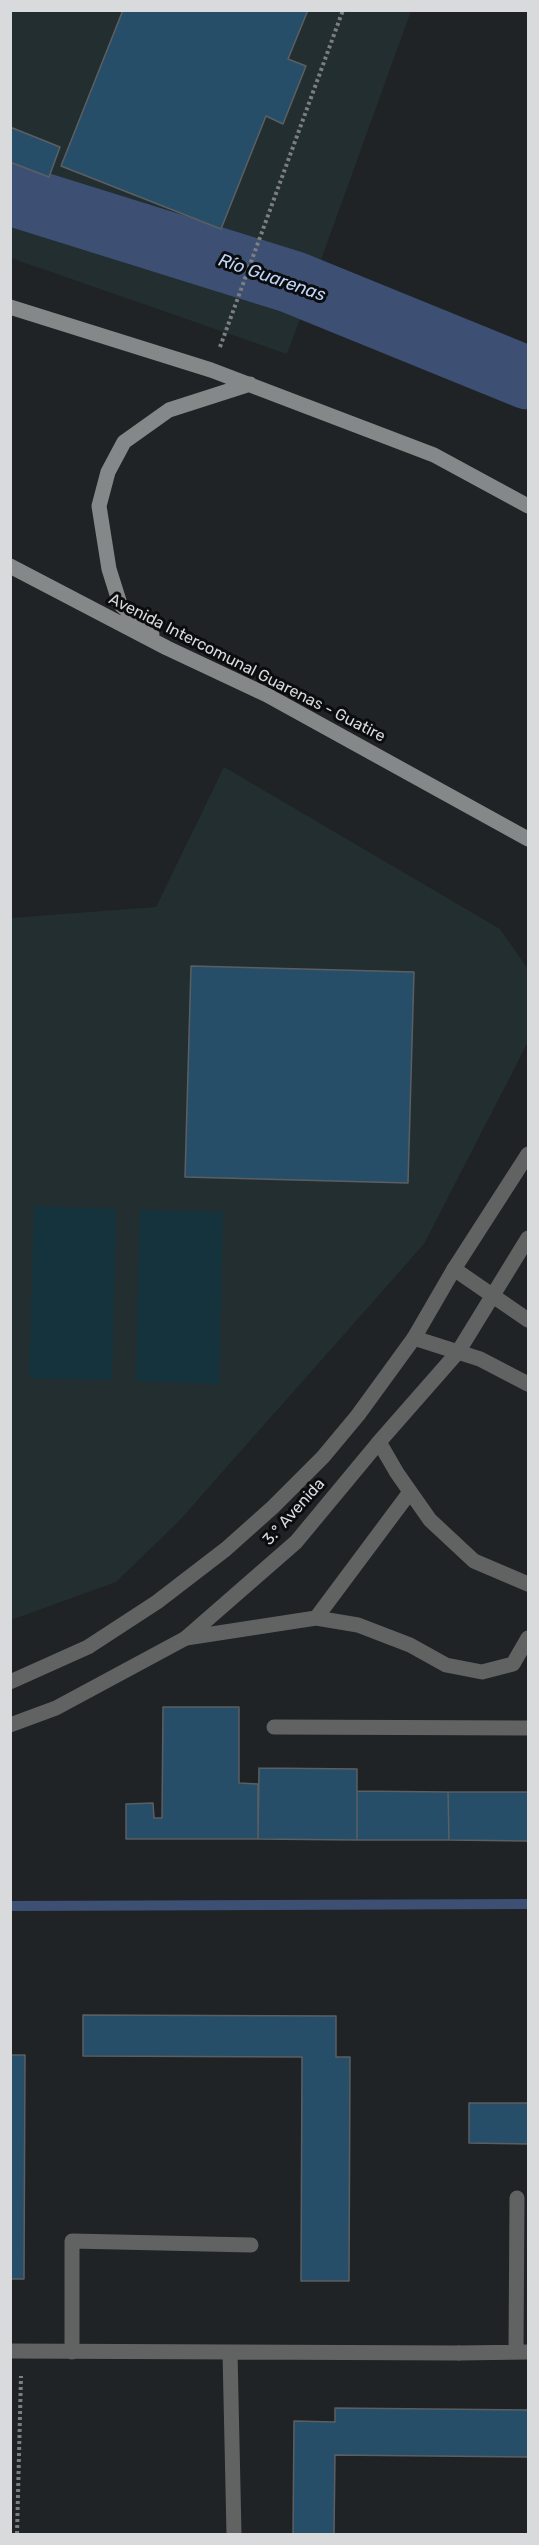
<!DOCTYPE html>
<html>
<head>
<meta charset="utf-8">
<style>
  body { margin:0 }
  #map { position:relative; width:539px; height:2545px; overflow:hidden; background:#1f2325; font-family:Rubik,sans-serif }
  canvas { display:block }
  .frame { position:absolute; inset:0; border:12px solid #d8dadb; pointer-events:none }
</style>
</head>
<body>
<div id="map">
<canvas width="539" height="2545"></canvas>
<div class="frame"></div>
</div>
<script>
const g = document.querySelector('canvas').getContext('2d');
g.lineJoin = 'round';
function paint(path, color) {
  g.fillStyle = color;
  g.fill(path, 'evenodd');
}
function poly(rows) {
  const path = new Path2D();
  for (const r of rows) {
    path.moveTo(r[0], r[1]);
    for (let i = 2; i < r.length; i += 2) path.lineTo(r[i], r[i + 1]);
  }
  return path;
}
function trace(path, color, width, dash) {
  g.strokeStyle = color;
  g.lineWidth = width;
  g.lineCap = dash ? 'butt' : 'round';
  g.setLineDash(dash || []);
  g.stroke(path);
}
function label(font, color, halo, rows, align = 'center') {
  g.font = font + ' Rubik,sans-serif';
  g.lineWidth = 6;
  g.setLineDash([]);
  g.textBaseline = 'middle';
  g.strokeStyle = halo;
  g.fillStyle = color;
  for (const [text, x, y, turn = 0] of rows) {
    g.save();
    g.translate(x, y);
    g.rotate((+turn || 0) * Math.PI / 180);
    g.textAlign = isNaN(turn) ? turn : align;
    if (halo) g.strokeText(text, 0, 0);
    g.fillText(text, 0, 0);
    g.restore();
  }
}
const built = poly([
  [11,11,411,11,287,354,11,258],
  [224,767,500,929,528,969,528,1042,424,1244,179,1521,116,1582,11,1620,11,918,156,907]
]);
const green = poly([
  [34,1206,116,1209,112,1380,29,1378],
  [140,1210,223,1212,219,1384,136,1381]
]);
const stream = poly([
  [10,1906,528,1904]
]);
const river = poly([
  [10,194,292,282,528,378]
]);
const building = poly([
  [123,10,308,10,288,59,306,66,283,124,266,116,221,229,61,166,123,10],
  [10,127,60,147,49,177,10,162,10,127],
  [191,966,414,972,408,1183,185,1177,191,966],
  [163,1707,239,1707,239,1783,258,1784,258,1839,126,1839,126,1804,153,1803,154,1818,162,1818,163,1707],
  [259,1768,357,1769,357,1840,258,1839,259,1768],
  [357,1791,448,1792,449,1840,357,1840,357,1791],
  [448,1792,528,1792,528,1841,449,1840,448,1792],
  [10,2014,11,2055,25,2055,24,2279,10,2279,10,2014],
  [83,2015,336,2016,336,2057,350,2057,349,2281,301,2281,302,2057,83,2056,83,2015],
  [469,2103,528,2103,528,2144,469,2143,469,2103],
  [335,2408,528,2410,528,2457,335,2455,334,2534,293,2534,294,2421,335,2422,335,2408]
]);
const path = poly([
  [220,347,343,10],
  [17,2534,21,2376]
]);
const service = poly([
  [379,1442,397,1473,430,1520,474,1561,528,1584],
  [316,1618,410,1492],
  [186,1638,316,1618,358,1625,410,1645,446,1665,482,1672,513,1664,528,1638],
  [274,1727,528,1728],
  [516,2351,517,2198],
  [72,2352,72,2241,251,2245],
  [459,2353,528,2352]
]);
const minor = poly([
  [454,1269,528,1320],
  [414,1338,480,1359,528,1384],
  [10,2351,459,2353],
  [230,2352,234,2534]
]);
const tertiary = poly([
  [10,1682,88,1647,157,1602,226,1549,273,1507,323,1457,358,1415,414,1338,454,1269,528,1154],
  [10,1725,56,1708,186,1638,296,1542,379,1442,458,1352,528,1238]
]);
const secondary = poly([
  [10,307,211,370,434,455,528,506],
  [10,566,167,648,267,695,528,839],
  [152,634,120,604,109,569,99,506,108,472,124,442,169,410,250,384]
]);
const streetNames = [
  ["Avenida Intercomunal Guarenas - Guatire",247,668,27],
  ["3.° Avenida",294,1512,-48]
];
const waterNames = [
  ["Río Guarenas",272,278,19]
];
paint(built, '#232e30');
paint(green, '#14333c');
trace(stream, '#3d5074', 10);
trace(river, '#3d5074', 63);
paint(building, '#264e69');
trace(building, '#5c5f62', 1.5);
trace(path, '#7c7f81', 4, [3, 3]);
trace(service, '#616363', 15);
trace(minor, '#616363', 15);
trace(tertiary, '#616363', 15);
trace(secondary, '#858888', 15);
label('16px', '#d8dadb', '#0b0c0d', streetNames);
label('italic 18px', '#bfd4f9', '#0b0c0d', waterNames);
</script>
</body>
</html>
